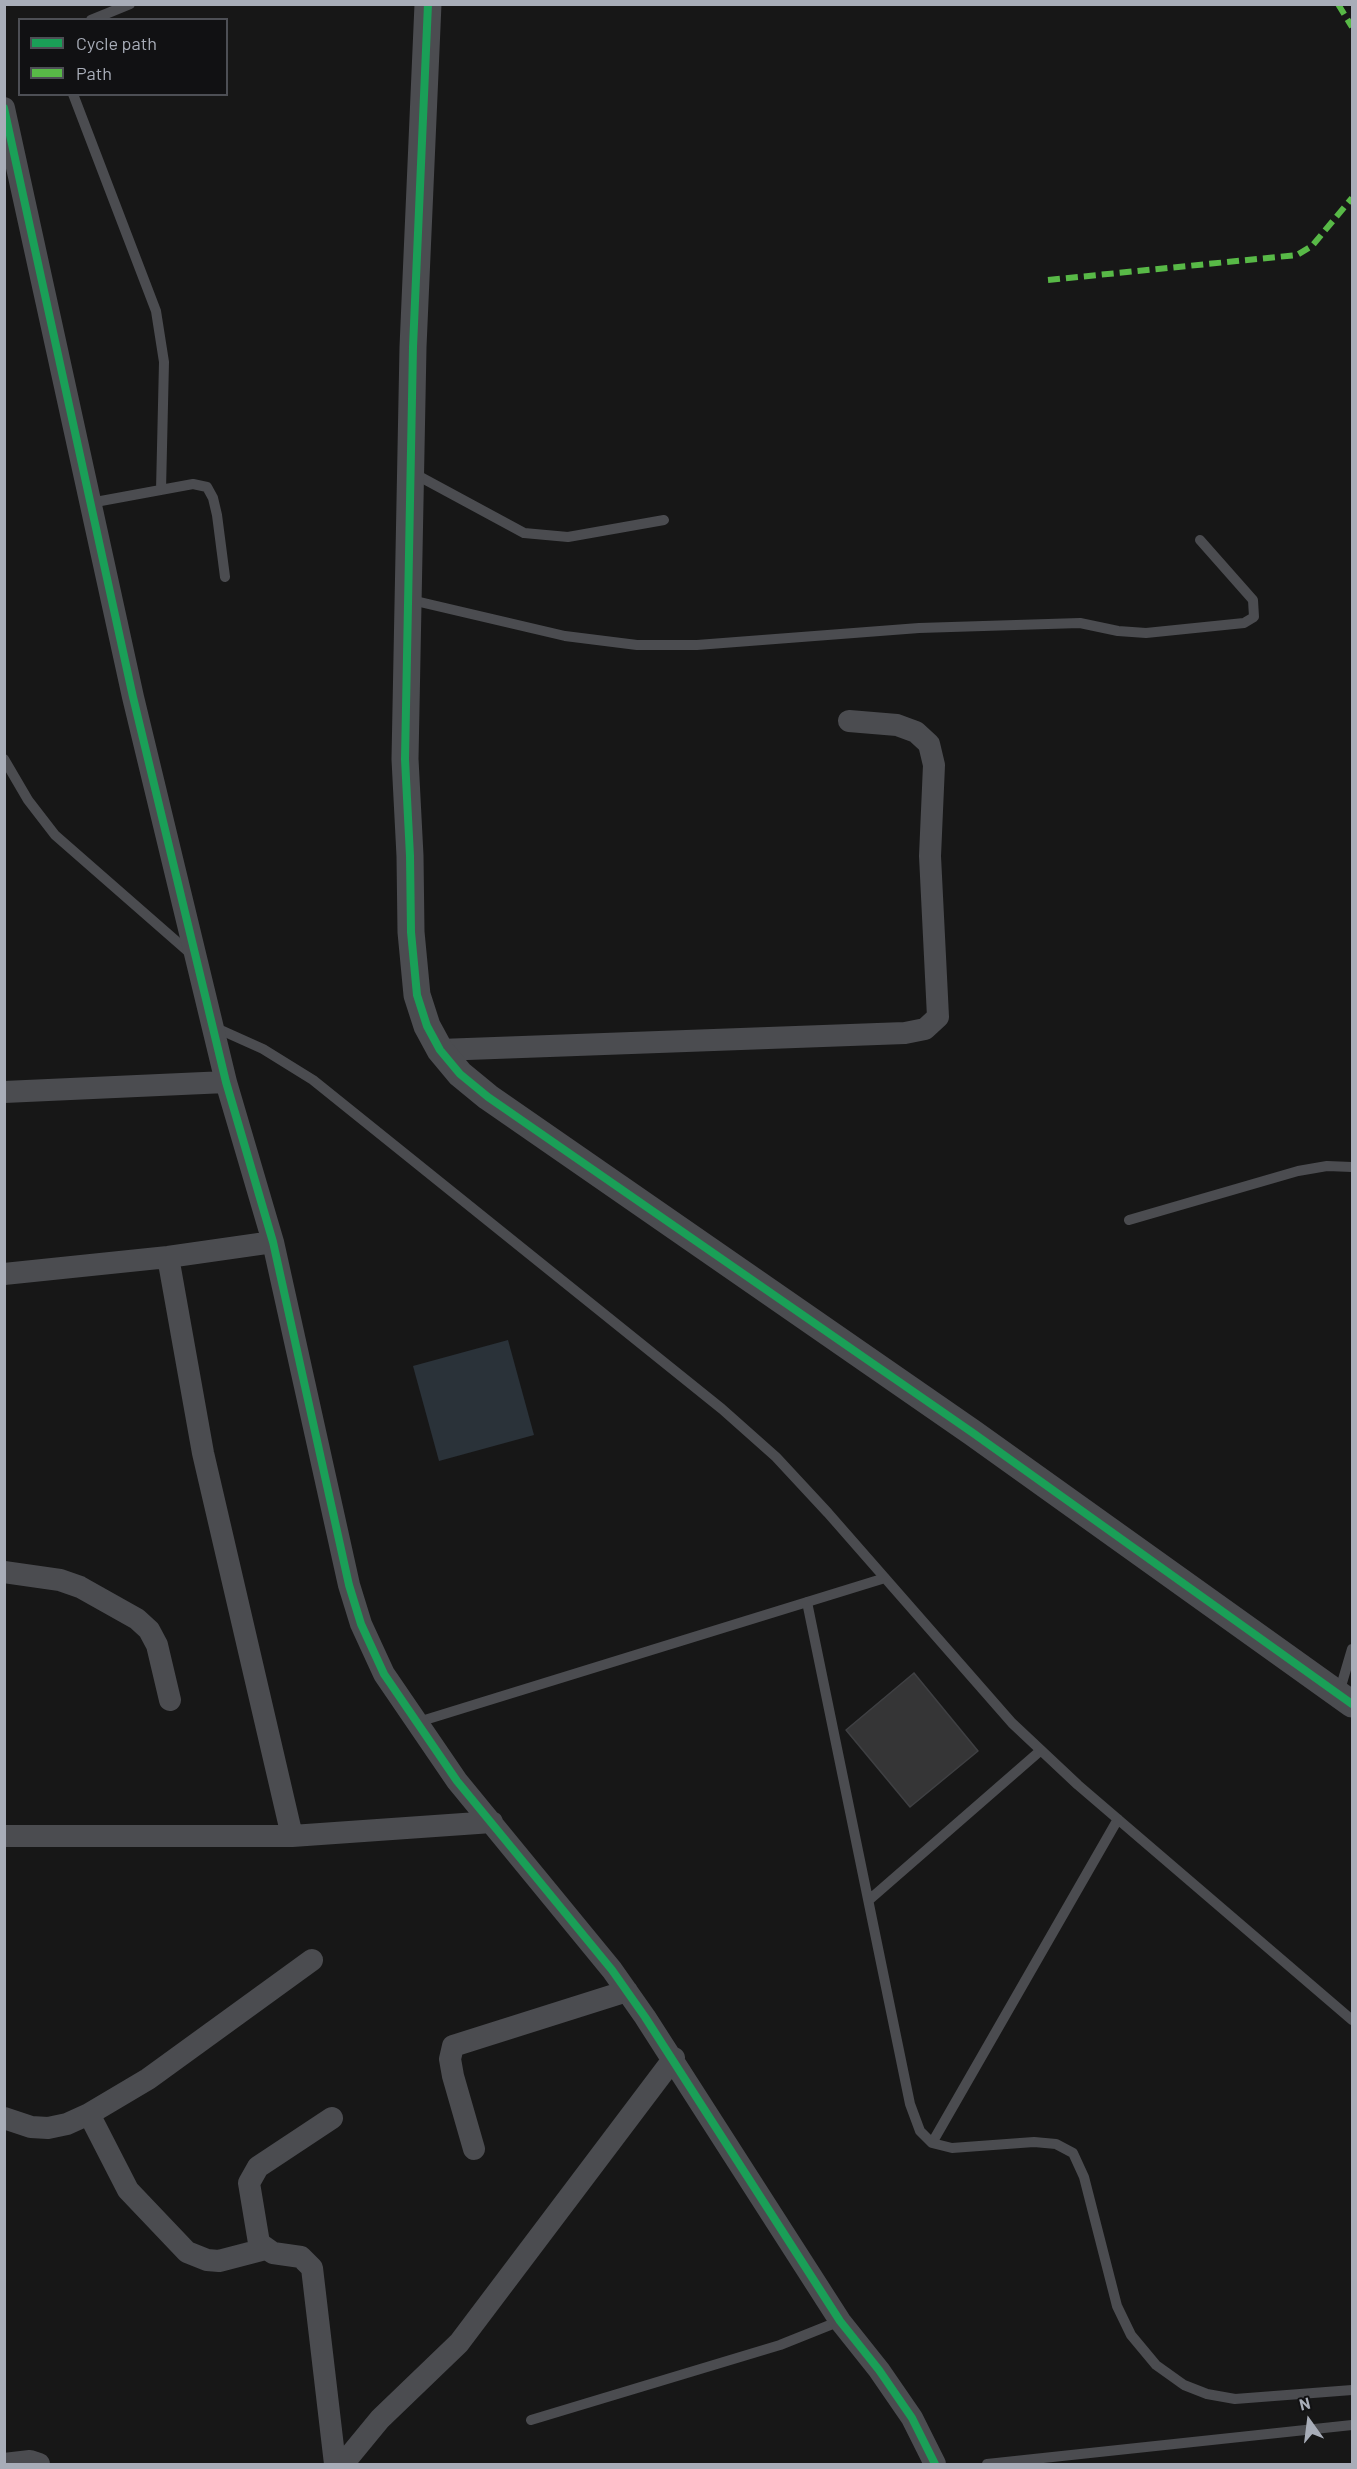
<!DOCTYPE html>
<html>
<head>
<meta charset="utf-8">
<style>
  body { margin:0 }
  #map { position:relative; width:1357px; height:2469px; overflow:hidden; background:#171717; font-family:Barlow,sans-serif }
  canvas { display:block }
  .frame { position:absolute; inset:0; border:6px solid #a8adb8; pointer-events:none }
  .legend { position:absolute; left:18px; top:18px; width:210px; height:78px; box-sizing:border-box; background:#111113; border:2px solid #4d4f55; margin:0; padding:8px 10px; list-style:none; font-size:18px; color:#a8adb8 }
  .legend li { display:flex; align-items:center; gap:12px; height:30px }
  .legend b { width:30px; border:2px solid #4d4f55 }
  .north { position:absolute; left:1279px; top:2391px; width:60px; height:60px; -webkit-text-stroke:4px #111113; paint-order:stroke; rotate:346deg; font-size:16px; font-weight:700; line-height:24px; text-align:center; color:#a8adb8 }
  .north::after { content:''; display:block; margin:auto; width:21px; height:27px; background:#a8adb8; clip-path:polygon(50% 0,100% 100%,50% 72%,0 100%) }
</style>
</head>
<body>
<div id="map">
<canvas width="1357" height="2469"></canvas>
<div class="frame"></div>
<ul class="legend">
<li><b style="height:8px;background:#1a9f57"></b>Cycle path</li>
<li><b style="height:8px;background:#58b947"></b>Path</li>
</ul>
<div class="north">N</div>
</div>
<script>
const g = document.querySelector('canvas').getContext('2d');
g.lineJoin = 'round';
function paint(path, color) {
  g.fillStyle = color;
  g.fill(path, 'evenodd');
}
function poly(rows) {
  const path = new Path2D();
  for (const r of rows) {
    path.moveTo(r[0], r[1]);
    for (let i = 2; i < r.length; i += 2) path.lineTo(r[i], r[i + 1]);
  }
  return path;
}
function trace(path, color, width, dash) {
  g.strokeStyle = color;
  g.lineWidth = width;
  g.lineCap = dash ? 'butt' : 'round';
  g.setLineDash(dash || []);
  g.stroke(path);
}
const water = poly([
  [508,1340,534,1435,439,1461,413,1366]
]);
const building = poly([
  [914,1673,978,1751,910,1807,846,1730,914,1673]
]);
const service = poly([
  [91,20,130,4],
  [73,94,156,311,164,362,161,490],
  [413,473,524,533,568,537,664,520],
  [90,503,193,484,207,487,213,498,217,515,225,577],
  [407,599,565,636,637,645,697,645,919,628,1080,623,1118,631,1146,633,1244,623,1254,617,1253,600,1200,540],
  [4,759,28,800,55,835,191,954],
  [214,1027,263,1049,313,1080,722,1409,776,1457,828,1513,1012,1723,1078,1785,1352,2020],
  [1129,1220,1298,1171,1327,1166,1352,1167],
  [807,1602,910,2104,920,2131,932,2143,952,2148,1034,2142,1056,2144,1073,2153,1084,2177,1117,2306,1131,2335,1156,2365,1184,2385,1207,2394,1235,2399,1352,2390],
  [1339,1693,1352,1649],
  [415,1723,885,1578],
  [869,1900,1040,1751],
  [932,2143,1118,1819],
  [531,2420,780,2345,840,2321],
  [987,2464,1352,2425]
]);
const minor = poly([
  [4,108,133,697,226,1082,273,1242,349,1585,361,1624,384,1674,457,1781,612,1970,645,2017,840,2321,879,2370,912,2418,935,2464],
  [440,1050,905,1033,925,1029,938,1017,930,856,934,765,929,744,916,732,897,725,849,721],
  [4,1092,226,1082],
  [168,1257,203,1453,292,1836],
  [4,1274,168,1257,273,1242],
  [4,1572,60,1580,80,1587,137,1619,149,1630,157,1645,170,1700],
  [4,1836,292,1836,492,1822],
  [89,2114,128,2190,187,2252,207,2260,219,2261,265,2249],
  [4,2118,31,2127,48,2128,67,2124,89,2114,148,2079,312,1960],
  [332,2118,258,2167,249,2183,259,2243,273,2253,301,2257,312,2268,335,2464],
  [474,2149,453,2076,450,2059,453,2046,627,1991],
  [4,2464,30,2461,39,2464],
  [343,2464,380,2419,459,2343,674,2058]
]);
const tertiary = poly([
  [428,4,413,347,405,759,410,856,411,932,417,995,427,1026,440,1050,460,1074,488,1097,973,1433,1352,1704]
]);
const quiet = poly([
  [1338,4,1352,27],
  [1048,280,1297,255,1312,246,1352,198]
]);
const cycleway = poly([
  [428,4,413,347,405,759,410,856,411,932,417,995,427,1026,440,1050,460,1074,488,1097,973,1433,1352,1704],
  [4,108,133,697,226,1082,273,1242,349,1585,361,1624,384,1674,457,1781,612,1970,645,2017,840,2321,879,2370,912,2418,935,2464]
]);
paint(water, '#2a3239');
paint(building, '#353536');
trace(building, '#3f4043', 1.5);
trace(service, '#4b4c50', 10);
trace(minor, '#4b4c50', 22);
trace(tertiary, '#4b4c50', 27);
trace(quiet, '#58b947', 6, [12, 6]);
trace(cycleway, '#1a9f57', 8);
</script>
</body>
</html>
